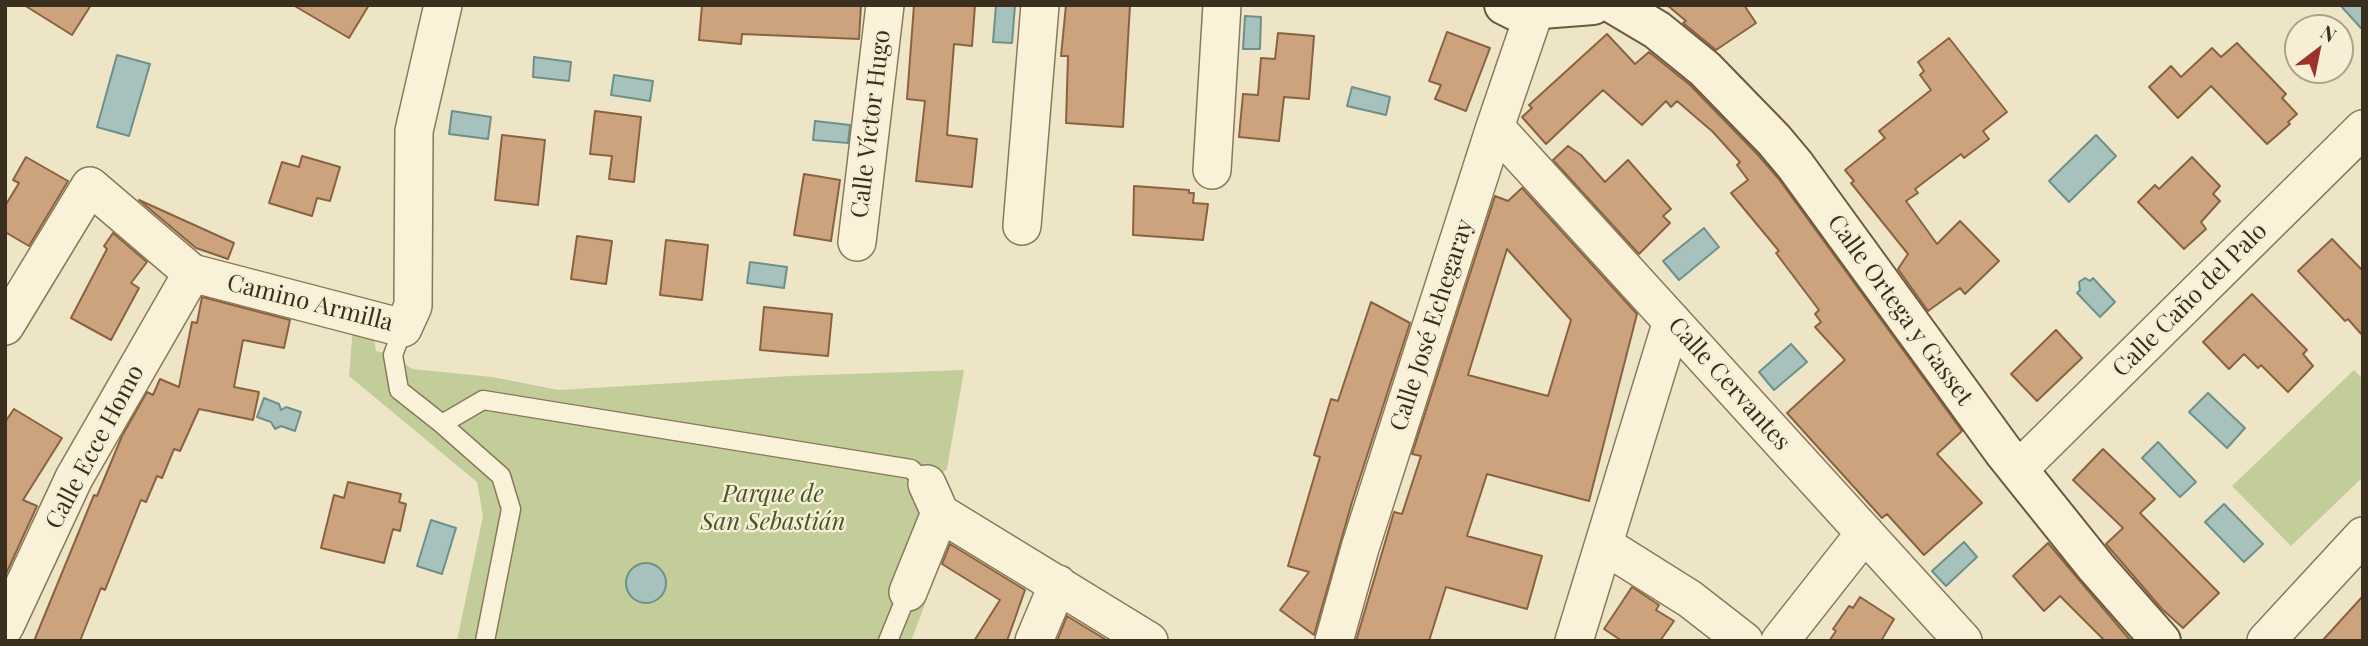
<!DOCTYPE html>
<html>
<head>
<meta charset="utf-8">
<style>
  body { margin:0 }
  #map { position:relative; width:2368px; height:646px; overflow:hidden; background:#eee5c6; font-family:"Playfair Display",serif }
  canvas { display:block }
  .frame { position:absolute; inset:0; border:7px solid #3a2e1f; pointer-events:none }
  .north { position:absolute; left:2284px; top:14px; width:70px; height:70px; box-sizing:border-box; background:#f6efd5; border:2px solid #aba28c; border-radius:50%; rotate:32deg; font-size:19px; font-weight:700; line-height:28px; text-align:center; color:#3a2e1f }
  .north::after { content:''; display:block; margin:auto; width:24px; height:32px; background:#99332b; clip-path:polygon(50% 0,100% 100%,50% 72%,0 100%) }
</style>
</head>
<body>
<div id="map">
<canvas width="2368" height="646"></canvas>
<div class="frame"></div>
<div class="north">N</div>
</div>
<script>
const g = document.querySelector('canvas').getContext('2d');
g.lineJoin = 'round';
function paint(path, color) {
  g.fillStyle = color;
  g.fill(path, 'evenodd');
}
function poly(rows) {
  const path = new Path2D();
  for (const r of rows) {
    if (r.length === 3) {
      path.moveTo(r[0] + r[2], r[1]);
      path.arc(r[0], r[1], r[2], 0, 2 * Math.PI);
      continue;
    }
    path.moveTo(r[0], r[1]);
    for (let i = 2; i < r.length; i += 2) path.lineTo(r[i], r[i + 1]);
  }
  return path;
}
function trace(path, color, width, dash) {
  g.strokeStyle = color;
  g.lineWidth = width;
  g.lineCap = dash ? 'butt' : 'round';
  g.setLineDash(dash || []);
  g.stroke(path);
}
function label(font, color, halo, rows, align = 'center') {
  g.font = font + ' "Playfair Display",serif';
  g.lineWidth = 5;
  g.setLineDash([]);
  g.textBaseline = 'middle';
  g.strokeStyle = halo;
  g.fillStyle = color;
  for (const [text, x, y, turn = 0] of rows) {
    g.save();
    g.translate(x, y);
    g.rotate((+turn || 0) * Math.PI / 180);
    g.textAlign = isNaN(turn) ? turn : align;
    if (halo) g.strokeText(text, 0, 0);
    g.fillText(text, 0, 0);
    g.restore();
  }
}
const green = poly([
  [353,327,374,338,376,351,393,355,412,369,492,377,559,390,791,376,964,370,947,469,916,496,919,524,908,592,927,599,911,641,457,641,483,516,477,482,349,376],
  [2354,370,2363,379,2363,477,2291,546,2232,486]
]);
const water = poly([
  [996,5,1015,5,1012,43,993,42,996,5],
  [2340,5,2363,5,2363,27,2361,28,2340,5],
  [1245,16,1261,17,1260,49,1243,49,1245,16],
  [117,55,150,64,129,136,97,127,117,55],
  [534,57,571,62,569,81,533,77,534,57],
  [614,75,653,81,650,101,611,95,614,75],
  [1352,87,1390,97,1386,115,1347,106,1352,87],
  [452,111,491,117,488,139,449,134,452,111],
  [815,121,850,125,848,143,813,140,815,121],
  [2096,135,2116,156,2069,202,2049,181,2096,135],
  [1704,228,1719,247,1679,280,1663,261,1704,228],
  [750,262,787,267,784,288,747,283,750,262],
  [2085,278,2090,281,2093,278,2115,302,2100,317,2077,293,2080,290,2079,282,2085,278],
  [1791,344,1807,362,1774,390,1759,372,1791,344],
  [2208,393,2245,428,2227,448,2189,412,2208,393],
  [264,398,279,404,281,410,286,407,301,412,295,431,281,426,275,429,271,422,257,417,264,398],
  [2158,442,2196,482,2180,497,2142,458,2158,442],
  [2224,504,2263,544,2244,562,2205,522,2224,504],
  [431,520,456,528,442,574,417,566,431,520],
  [1964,542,1977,557,1946,586,1932,571,1964,542],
  [646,583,20]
]);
const building = poly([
  [24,5,91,5,72,35,24,5],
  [293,5,369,5,349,38,293,5],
  [702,5,861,5,859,39,742,34,741,44,699,40,702,5],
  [914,5,975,5,972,46,954,44,947,135,977,139,972,187,916,181,925,101,907,99,914,5],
  [1066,5,1130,5,1123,127,1066,123,1068,56,1061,56,1066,5],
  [1667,5,1744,5,1756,23,1716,50,1683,23,1686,21,1667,5],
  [1447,32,1490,48,1466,111,1435,99,1441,85,1429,81,1447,32],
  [1278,33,1314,36,1309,99,1284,97,1279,141,1239,137,1243,94,1258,95,1261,58,1275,59,1278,33],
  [1607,34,1635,64,1649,52,1690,85,1758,155,1778,178,1962,431,1937,454,1982,503,1924,555,1887,514,1882,518,1787,413,1845,360,1815,327,1821,322,1815,314,1819,310,1776,253,1779,251,1731,193,1748,180,1737,165,1740,162,1713,132,1677,101,1671,107,1666,101,1642,125,1603,90,1546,144,1522,117,1532,108,1529,105,1607,34],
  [1949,38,2007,112,1983,131,1989,139,1964,158,1961,154,1915,189,1918,193,1906,201,1937,244,1960,221,1999,261,1965,294,1960,288,1928,311,1898,269,1908,254,1851,183,1854,181,1845,170,1885,138,1879,131,1931,90,1920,75,1924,71,1918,62,1949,38],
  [2237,43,2286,94,2282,98,2297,114,2288,122,2290,124,2267,144,2211,86,2178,118,2149,87,2171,66,2181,77,2212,48,2221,57,2237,43],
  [595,111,641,117,634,182,609,179,612,156,590,154,595,111],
  [502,135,545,140,538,205,495,200,502,135],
  [1568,146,1581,155,1605,182,1628,160,1671,209,1663,216,1670,223,1639,254,1553,160,1568,146],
  [302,156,340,167,330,201,317,198,312,216,269,203,282,162,299,167,302,156],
  [26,157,68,181,29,246,5,232,5,206,19,183,13,180,26,157],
  [2192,157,2220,186,2213,194,2220,201,2201,222,2206,229,2184,249,2138,202,2155,185,2159,189,2192,157],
  [804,174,840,180,831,241,794,235,804,174],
  [1134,186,1189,190,1189,193,1194,193,1193,203,1208,204,1203,240,1133,235,1134,186],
  [1522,188,1637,314,1589,501,1487,474,1467,536,1542,556,1527,609,1446,587,1429,641,1356,641,1394,512,1402,514,1421,456,1412,454,1495,196,1508,201,1522,188],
  [1507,249,1571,320,1548,396,1468,375,1507,249],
  [139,200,234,243,228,259,196,248,139,200],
  [113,233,147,262,131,283,139,288,111,340,71,318,107,249,104,246,113,233],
  [577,236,612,241,606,284,571,279,577,236],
  [2332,239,2363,271,2363,336,2348,319,2345,321,2298,271,2332,239],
  [666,240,708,245,702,300,660,295,666,240],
  [2252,294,2307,350,2303,354,2313,366,2288,392,2261,365,2258,368,2244,354,2229,369,2203,342,2252,294],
  [202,297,290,320,284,348,243,340,234,387,259,392,253,420,199,409,180,451,174,449,162,478,157,476,146,502,141,500,105,590,101,588,80,641,34,641,94,495,97,496,122,436,147,392,153,395,160,379,179,387,192,322,197,323,202,297],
  [1371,302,1410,323,1352,502,1314,635,1280,610,1309,572,1288,566,1320,457,1314,455,1331,399,1338,401,1371,302],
  [764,307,832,314,828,356,760,350,764,307],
  [2056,330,2082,358,2037,401,2011,374,2056,330],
  [14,409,62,438,23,500,37,506,5,576,5,422,14,409],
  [2103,449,2155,499,2140,513,2219,593,2183,628,2162,609,2106,544,2123,528,2073,480,2103,449],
  [348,482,401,494,399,502,406,504,400,531,393,529,384,563,321,548,334,495,344,498,348,482],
  [2048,543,2080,581,2131,641,2105,641,2060,596,2044,611,2013,576,2048,543],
  [950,544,1025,590,1007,641,974,641,1000,600,942,564,950,544],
  [1632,587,1659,605,1656,610,1674,621,1660,641,1622,641,1604,629,1632,587],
  [2363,596,2363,641,2322,641,2363,596],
  [1860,597,1894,619,1881,641,1829,641,1836,631,1833,629,1849,606,1853,608,1860,597],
  [1067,616,1108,641,1057,641,1067,616]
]);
const lane = poly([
  [403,328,393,355,399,390,442,424,483,400,911,469,927,484],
  [442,424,501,476,511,509,485,641],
  [888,641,908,592]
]);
const street = poly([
  [1495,127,1963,641],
  [1212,170,1222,5],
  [1022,226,1040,5],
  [857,242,885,5],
  [5,326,90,186,192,273,403,328,413,306,414,131,443,5],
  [2018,470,2363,129],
  [940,513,1149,641],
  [1604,545,1690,599,1744,641],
  [908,592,940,513,927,484],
  [5,626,74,478,192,273],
  [1034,641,1058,584],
  [1334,641,1360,548,1495,127,1535,10],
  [1574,641,1672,321],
  [1780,641,1865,533],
  [2266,641,2363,536]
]);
const secondary = poly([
  [1504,5,1516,11,1593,5],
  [1615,5,1657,30,1705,69,1774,140,1795,165,2003,451,2096,567,2161,641]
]);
const streetNames = [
  ["Calle Víctor Hugo",871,124,-83],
  ["Calle Caño del Palo",2190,300,-45],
  ["Camino Armilla",310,303,14],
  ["Calle Ortega y Gasset",1900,310,54],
  ["Calle José Echegaray",1432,325,-72],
  ["Calle Cervantes",1729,384,48],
  ["Calle Ecce Homo",95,447,-62]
];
const parkNames = [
  ["Parque de",773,495],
  ["San Sebastián",773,523]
];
paint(green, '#c3cd99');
paint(water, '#a7c2bc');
trace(water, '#6d908a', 2);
paint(building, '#cca37c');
trace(building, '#896341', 2);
trace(lane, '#8a785b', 21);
trace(street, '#8a785b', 40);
trace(secondary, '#6c593e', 42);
trace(lane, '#f9f2d9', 18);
trace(street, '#f9f2d9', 37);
trace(secondary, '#f9f2d9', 38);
label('24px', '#3a2e1f', '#f6efd5', streetNames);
label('italic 24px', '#465626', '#f6efd5', parkNames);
</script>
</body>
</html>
